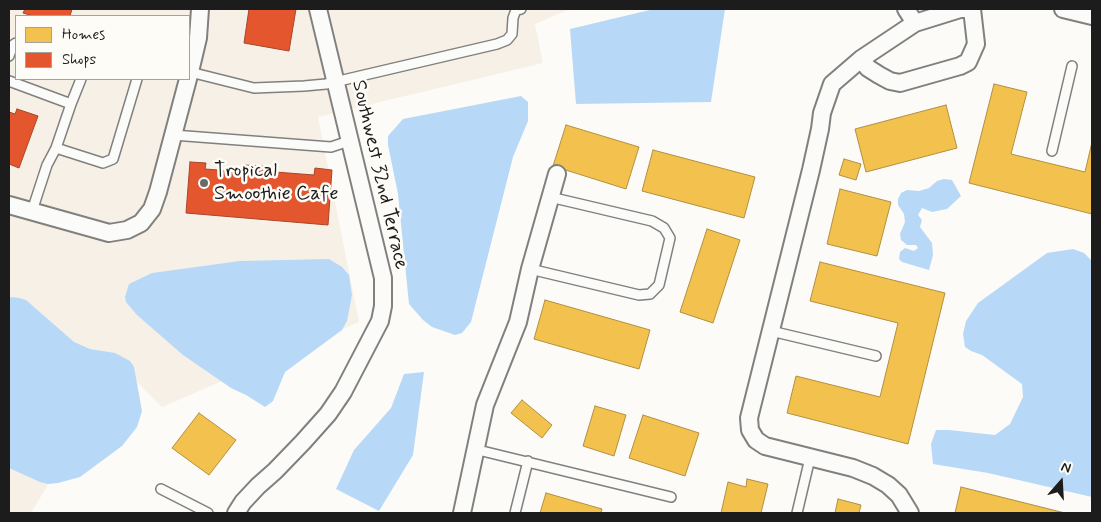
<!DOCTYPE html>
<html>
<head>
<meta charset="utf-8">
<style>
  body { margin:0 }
  #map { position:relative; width:1101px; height:522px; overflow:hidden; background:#fcfbf8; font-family:Mynerve,sans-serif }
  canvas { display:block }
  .frame { position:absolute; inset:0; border:10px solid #1c1c1c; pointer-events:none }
  .legend { position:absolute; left:15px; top:15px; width:175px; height:65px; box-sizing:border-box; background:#fdfcf7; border:1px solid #a3a29f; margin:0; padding:6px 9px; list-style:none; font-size:15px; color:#1c1c1c }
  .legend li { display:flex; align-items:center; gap:10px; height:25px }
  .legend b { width:25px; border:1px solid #a3a29f }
  .north { position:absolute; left:1036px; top:457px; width:50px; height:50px; -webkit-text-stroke:4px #fdfcf7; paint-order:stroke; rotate:19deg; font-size:14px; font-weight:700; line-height:20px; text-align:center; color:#1c1c1c }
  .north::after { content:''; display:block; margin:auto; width:18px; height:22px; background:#1c1c1c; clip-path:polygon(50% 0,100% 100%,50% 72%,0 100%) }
</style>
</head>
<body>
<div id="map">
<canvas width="1101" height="522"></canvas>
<div class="frame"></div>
<ul class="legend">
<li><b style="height:14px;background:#f2c14e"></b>Homes</li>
<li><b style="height:14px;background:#e4572e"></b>Shops</li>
</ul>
<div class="north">N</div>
</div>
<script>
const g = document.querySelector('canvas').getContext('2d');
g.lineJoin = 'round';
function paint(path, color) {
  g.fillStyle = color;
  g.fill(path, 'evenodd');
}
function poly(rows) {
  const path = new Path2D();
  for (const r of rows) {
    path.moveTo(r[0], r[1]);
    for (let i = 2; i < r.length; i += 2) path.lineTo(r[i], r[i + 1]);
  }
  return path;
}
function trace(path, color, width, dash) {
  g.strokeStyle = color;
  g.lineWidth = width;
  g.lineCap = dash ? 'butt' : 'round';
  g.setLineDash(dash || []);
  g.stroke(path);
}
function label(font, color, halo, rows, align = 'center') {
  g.font = font + ' Mynerve,sans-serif';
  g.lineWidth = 5;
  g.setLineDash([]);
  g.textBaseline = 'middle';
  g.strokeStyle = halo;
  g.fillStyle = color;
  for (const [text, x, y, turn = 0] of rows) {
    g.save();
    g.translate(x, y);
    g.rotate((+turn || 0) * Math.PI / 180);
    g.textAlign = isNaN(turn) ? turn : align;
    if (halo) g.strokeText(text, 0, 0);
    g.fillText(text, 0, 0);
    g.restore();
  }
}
const built = poly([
  [9,9,570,9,535,24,543,63,318,117,359,322,162,407,124,369,85,423,31,513,9,513],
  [16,16,189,16,189,79,16,79]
]);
const water = poly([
  [654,9,725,9,711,102,576,104,570,29],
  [521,96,528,102,528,121,513,157,471,322,462,333,455,335,432,327,423,320,409,304,398,194,388,145,388,136,403,119],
  [944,179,952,180,961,196,947,209,932,212,922,208,918,215,922,220,920,227,932,243,933,255,929,270,902,262,899,259,900,252,905,248,914,251,918,248,916,245,907,245,901,240,900,234,905,222,904,214,898,205,898,199,901,193,907,190,919,191,929,188,937,181],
  [1073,249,1084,253,1092,261,1092,497,988,473,933,464,931,444,936,430,949,430,995,435,1010,424,1023,397,1022,384,982,355,971,351,965,347,963,334,966,321,978,303,1047,253],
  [329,259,342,267,349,275,352,295,347,321,342,330,285,372,273,401,265,407,246,395,231,388,183,355,137,315,126,302,125,297,129,284,152,273,240,261],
  [11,297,19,298,26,300,74,342,90,349,115,353,130,361,134,367,142,411,137,427,122,446,80,477,58,483,48,484,40,482,9,468,9,299],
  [424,372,413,455,379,511,336,489,354,450,391,408,404,374]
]);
const homes = poly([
  [994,84,1027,92,1011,154,1085,172,1092,142,1092,214,969,183,994,84],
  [946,105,957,148,866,172,855,129,946,105],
  [566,125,639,147,626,189,553,166,566,125],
  [653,150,755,177,744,218,642,191,653,150],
  [844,159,861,164,856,180,839,175,844,159],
  [840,189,891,202,877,256,827,244,840,189],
  [707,229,740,240,713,323,680,312,707,229],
  [820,262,945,293,908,444,787,413,796,376,880,397,898,323,810,301,820,262],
  [545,300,650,330,639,369,534,339,545,300],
  [522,400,552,425,542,438,511,413,522,400],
  [595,406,626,415,614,456,583,446,595,406],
  [199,413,236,440,209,475,172,448,199,413],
  [643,415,699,433,685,476,629,458,643,415],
  [747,479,768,484,761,513,721,513,728,482,746,487,747,479],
  [961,487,1065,513,955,513,961,487],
  [546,493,602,509,601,513,540,513,546,493],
  [838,499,861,505,859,513,861,513,835,513,838,499]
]);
const shops = poly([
  [25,9,72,9,70,16,33,16,23,13,25,9],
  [249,9,296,9,289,51,244,43,249,9],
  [17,109,38,116,19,168,9,164,9,112,15,114,17,109],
  [190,162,206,163,205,169,244,172,245,165,275,167,275,172,314,175,315,168,332,170,328,225,186,213,190,162]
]);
const lane = poly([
  [9,56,13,45,16,43],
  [190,72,254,88,304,86,326,84,497,44,507,40,512,34,513,18,516,10,521,9],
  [9,81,71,104,56,148,47,165,32,211],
  [71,104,81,79],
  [173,135,331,147,349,141],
  [56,148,103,163,113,159,137,79],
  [1052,151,1072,66],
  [530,269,639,295,650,294,659,285,670,238,664,228,652,221,550,197],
  [771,331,876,356],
  [474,449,671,497],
  [161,489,208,513],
  [515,513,528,461],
  [797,513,810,458]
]);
const street = poly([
  [906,9,915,23],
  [1063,9,1092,16],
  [861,59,915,23,960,9,966,9],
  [189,76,198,38,200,9],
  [9,205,109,233,127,230,141,223,152,209,158,192,188,79],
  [236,513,243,502,258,486,275,471,303,442,328,414,343,392,380,321,383,306,383,278,318,9],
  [462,513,485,405,518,322,530,269,557,174],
  [910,513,899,495,888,485,873,476,853,468,765,446,756,440,750,430,749,418,811,170,820,129,822,113,832,84,861,59,868,68,879,75,890,81,900,83,960,66,968,62,976,44,972,9]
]);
const markers = [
  [204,183,5,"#6a6a69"]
];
const poiNames = [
  ["Tropical",214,172],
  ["Smoothie Cafe",214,195]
];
const streetNames = [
  ["Southwest 32nd Terrace",379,175,77]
];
paint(built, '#f7f0e6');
paint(water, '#b7d9f7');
paint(homes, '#f2c14e');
trace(homes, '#b2903f', 1);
paint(shops, '#e4572e');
trace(shops, '#a84529', 1);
trace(lane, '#81807f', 12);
trace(street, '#81807f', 20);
trace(lane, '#fbfbf9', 9);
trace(street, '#fbfbf9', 16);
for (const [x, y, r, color] of markers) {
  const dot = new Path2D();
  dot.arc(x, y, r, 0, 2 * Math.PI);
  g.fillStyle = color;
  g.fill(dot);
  trace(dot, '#fdfcf7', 2);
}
label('20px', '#1c1c1c', '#fdfcf7', poiNames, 'left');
label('20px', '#1c1c1c', '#fdfcf7', streetNames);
</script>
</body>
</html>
